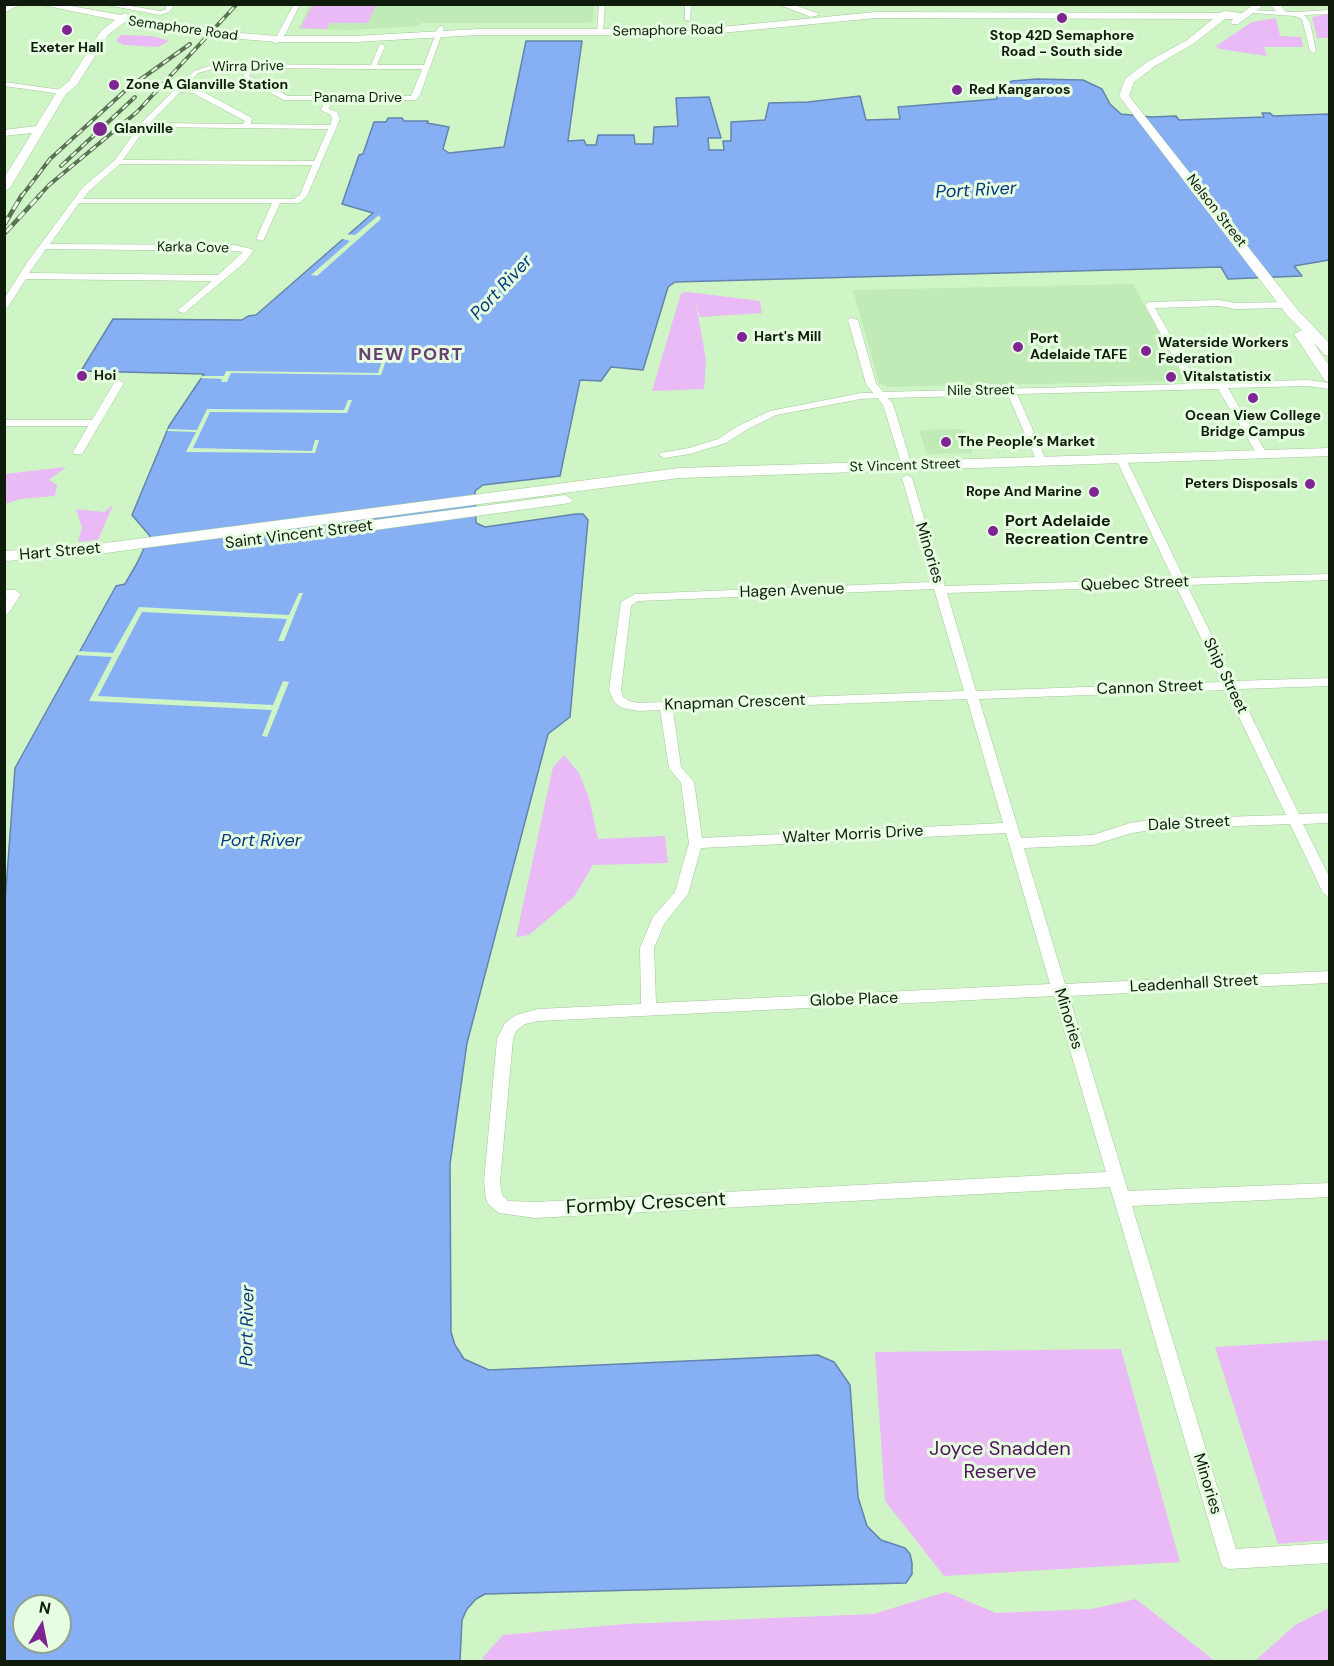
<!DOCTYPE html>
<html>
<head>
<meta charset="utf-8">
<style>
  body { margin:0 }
  #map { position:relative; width:1334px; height:1666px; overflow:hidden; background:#cff5c6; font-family:"DM Sans",sans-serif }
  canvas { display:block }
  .frame { position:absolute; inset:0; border:6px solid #0f1c0b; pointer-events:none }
  .north { position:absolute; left:12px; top:1594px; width:60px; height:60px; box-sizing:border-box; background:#e6fde1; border:2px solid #90a38b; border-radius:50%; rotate:10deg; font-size:16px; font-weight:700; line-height:24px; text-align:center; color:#0f1c0b }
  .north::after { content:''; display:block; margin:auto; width:21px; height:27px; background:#7f2593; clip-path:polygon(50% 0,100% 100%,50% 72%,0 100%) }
</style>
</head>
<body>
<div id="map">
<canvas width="1334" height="1666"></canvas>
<div class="frame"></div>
<div class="north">N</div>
</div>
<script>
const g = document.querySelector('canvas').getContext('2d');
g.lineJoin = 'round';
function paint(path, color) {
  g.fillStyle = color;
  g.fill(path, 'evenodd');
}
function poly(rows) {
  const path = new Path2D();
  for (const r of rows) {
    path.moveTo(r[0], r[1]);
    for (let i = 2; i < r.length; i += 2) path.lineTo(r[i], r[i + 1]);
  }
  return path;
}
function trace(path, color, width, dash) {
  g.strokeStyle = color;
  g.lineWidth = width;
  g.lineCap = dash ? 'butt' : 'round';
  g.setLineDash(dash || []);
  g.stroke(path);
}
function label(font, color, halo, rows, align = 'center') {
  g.font = font + ' "DM Sans",sans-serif';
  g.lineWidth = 6;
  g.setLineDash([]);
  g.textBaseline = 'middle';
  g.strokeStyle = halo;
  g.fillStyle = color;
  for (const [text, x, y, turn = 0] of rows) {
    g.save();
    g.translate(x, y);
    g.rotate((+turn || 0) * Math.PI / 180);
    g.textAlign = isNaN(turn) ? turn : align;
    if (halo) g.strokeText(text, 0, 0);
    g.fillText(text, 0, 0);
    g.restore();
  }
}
const built = poly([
  [310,5,594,5,593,22,585,23,421,23,419,26,351,30,298,29],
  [1133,284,1185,381,887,387,879,383,853,290],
  [964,429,973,453,927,454,919,430]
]);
const green = poly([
  [313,5,313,4,376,5,368,23,330,23,327,29,300,28],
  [1329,14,1329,38,1317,38,1312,17],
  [1276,18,1280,36,1301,37,1303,47,1264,47,1267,56,1220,49,1216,46,1252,22],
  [121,35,152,36,169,41,158,47,124,45,116,41],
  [688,292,760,301,762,313,700,317,696,303,706,360,704,389,652,391,681,293],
  [66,467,49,480,57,485,55,496,20,499,5,504,5,474],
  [113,505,98,540,78,542,82,527,76,509,104,512],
  [564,755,579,773,589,798,598,839,665,836,668,863,593,865,574,897,529,935,516,937,553,767],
  [1329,1340,1329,1540,1278,1544,1215,1347],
  [1121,1349,1180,1562,944,1576,885,1501,875,1352],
  [946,1592,996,1613,1092,1609,1136,1599,1215,1661,1255,1661,1295,1625,1329,1608,1329,1661,483,1661,483,1657,503,1635,625,1624,873,1614]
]);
const water = poly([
  [526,41,582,41,568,141,584,140,586,145,596,145,598,135,634,135,635,144,653,144,654,127,678,126,676,98,709,97,721,138,708,138,709,150,724,150,723,141,731,141,731,122,765,120,769,103,808,102,860,96,866,120,900,119,898,107,997,99,996,90,1012,81,1037,79,1083,80,1102,89,1110,104,1121,114,1151,117,1176,116,1179,120,1264,117,1262,113,1270,113,1273,116,1329,114,1329,260,1294,266,1302,276,1228,279,1221,267,675,282,668,287,643,370,611,367,601,381,580,380,560,476,483,485,475,491,476,523,485,527,576,514,583,514,588,520,570,717,548,734,467,1043,450,1164,451,1332,455,1345,464,1359,489,1370,818,1355,834,1362,850,1385,858,1497,867,1526,881,1540,905,1548,910,1554,912,1563,912,1574,906,1583,485,1594,476,1599,467,1609,462,1620,460,1661,5,1662,4,915,15,768,116,586,125,584,136,565,150,536,132,515,169,426,204,374,81,371,113,319,242,320,248,316,256,315,373,213,342,204,359,155,363,154,374,122,386,122,388,118,402,118,404,121,428,121,427,123,449,127,443,149,449,153,504,147,526,41],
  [24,1606,60,1606,60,1642,24,1642,24,1606]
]);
const pier = poly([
  [379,215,381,219,317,276,311,275,350,241,339,238,345,234,355,235],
  [383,358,387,358,381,375,231,373,227,382,221,382,222,379,200,378,202,376,224,376,226,371,378,373],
  [348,400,352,400,347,413,210,412,193,448,312,451,315,440,319,440,315,453,186,452,196,432,167,431,168,429,197,430,207,409,344,410],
  [299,593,303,593,284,641,278,641,287,619,142,612,98,696,273,705,283,681,289,682,267,737,262,736,272,710,89,701,112,657,74,655,76,651,113,653,139,607,289,615]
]);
const street = poly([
  [12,4,21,4,4,13,4,8,12,4],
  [101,4,119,4,160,11,165,10,168,4,175,4,169,12,160,15,101,4],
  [294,4,300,4,286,33,277,43,273,43,294,4],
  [599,4,605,4,603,32,600,34,597,32,599,4],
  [685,4,691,4,690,21,685,20,685,4],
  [1250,10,1295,12,1330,10,1330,14,1304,15,1310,22,1316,51,1313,53,1310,51,1302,19,1295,16,1252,13,1250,10],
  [441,26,444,28,420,95,416,100,332,100,329,109,337,112,340,119,307,196,299,203,280,203,263,241,256,239,272,203,79,203,50,244,234,245,252,249,253,251,245,262,184,313,177,311,212,281,26,279,8,307,4,310,4,299,26,264,83,187,115,160,141,123,194,71,216,64,371,65,379,46,382,44,385,46,377,65,424,65,438,28,441,26],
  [216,68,246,68,243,78,284,100,325,100,321,110,331,115,332,119,330,125,251,124,252,118,198,89,184,88,198,73,216,68],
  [253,68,373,69,422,69,411,96,288,96,249,76,253,68],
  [180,92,193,93,245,121,243,124,150,123,180,92],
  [146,127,328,129,314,161,123,160,146,127],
  [120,164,312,165,300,195,294,199,83,199,89,191,120,164],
  [46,249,234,251,243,252,218,275,29,273,46,249],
  [4,82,62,90,66,92,62,94,4,86,4,82],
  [1219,300,1235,303,1288,302,1292,305,1288,308,1235,309,1219,306,1155,308,1197,383,1308,380,1330,383,1330,389,1307,386,1228,388,1267,454,1266,456,1258,456,1218,389,1017,394,1047,462,1042,465,1037,462,1008,395,888,398,893,404,912,466,907,469,902,466,883,405,878,398,861,399,776,415,746,430,726,443,690,454,664,458,659,455,660,453,689,448,718,439,738,426,770,411,861,393,873,393,866,384,848,320,850,318,858,320,876,383,883,392,1188,384,1145,305,1149,302,1219,300],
  [119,380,124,383,82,454,74,454,73,452,88,426,4,426,4,420,92,420,114,383,119,380],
  [1121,456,1126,459,1184,578,1330,574,1330,580,1187,585,1234,681,1330,678,1330,686,1238,689,1299,814,1330,813,1330,823,1303,824,1330,878,1330,898,1323,893,1290,824,1158,829,1132,833,1093,845,1024,848,1065,984,1330,971,1330,983,1069,996,1128,1191,1330,1183,1330,1197,1132,1206,1236,1549,1330,1543,1330,1563,1229,1569,1222,1566,1110,1187,535,1218,499,1213,488,1204,486,1199,484,1182,497,1039,505,1023,516,1015,538,1009,641,1004,640,948,653,917,675,892,689,843,681,783,669,768,660,710,639,711,622,708,614,702,609,690,621,602,635,594,932,582,902,478,907,475,912,478,945,586,1173,579,1116,459,1121,456],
  [1176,586,1222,682,976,691,947,593,1176,586],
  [934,589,964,691,639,703,629,701,623,697,621,690,631,606,638,601,934,589],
  [1226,690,1286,815,1158,819,1130,823,1093,835,1021,838,979,699,1226,690],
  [967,699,1003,823,702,838,694,782,681,767,673,710,967,699],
  [1006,833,1050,984,656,1003,654,948,664,924,688,894,701,848,1006,833],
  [1054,996,1106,1172,535,1202,508,1201,502,1195,500,1182,513,1039,516,1031,525,1024,538,1021,1054,996],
  [4,590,15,590,21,594,8,614,4,615,4,601,7,598,4,598,4,590]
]);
const secondary = poly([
  [38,4,60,4,121,15,126,13,130,17,203,30,278,36,355,36,479,29,700,29,876,12,1220,13,1225,11,1242,13,1254,4,1265,4,1238,24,1232,24,1230,22,1233,19,1225,19,1193,44,1155,66,1134,82,1129,96,1297,309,1330,344,1330,356,1325,355,1313,342,1330,367,1330,382,1325,381,1294,334,1302,330,1287,315,1119,96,1125,79,1147,62,1187,40,1213,19,876,18,700,35,479,35,355,42,278,42,203,36,125,22,108,35,77,85,66,94,10,188,4,191,4,178,32,133,4,136,4,130,36,126,58,90,69,81,101,31,115,20,38,4],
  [792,4,817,13,819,15,811,17,780,5,792,4],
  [1270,4,1279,4,1287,13,1279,15,1270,4],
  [1330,448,1330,456,679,478,75,557,4,561,4,551,75,547,679,468,1330,448],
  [565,495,573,500,570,503,368,531,360,526,368,521,565,495]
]);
const railFar1 = poly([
  [61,166,135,97],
  [21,197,50,159,127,89,190,44],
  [38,197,49,185,137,112,237,4]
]);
const rail = poly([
  [4,225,22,195],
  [6,232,40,195]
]);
const markers = [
  [1062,18,6,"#7f2593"],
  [67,30,6,"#7f2593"],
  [114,85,6,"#7f2593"],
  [957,90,6,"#7f2593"],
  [100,129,8,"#7f2593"],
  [742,337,6,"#7f2593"],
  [1018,347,6,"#7f2593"],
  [1146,351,6,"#7f2593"],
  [82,376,6,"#7f2593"],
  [1171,377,6,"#7f2593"],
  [1253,398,6,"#7f2593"],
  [946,442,6,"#7f2593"],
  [1310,484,6,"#7f2593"],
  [1094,492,6,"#7f2593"],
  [993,531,6,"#7f2593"]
];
const farStreetnames = [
  ["Semaphore Road",183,29,8],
  ["Semaphore Road",668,31,-1],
  ["Wirra Drive",248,67,-1],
  ["Panama Drive",358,98],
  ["Nelson Street",1216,211,52],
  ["Karka Cove",193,248,1],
  ["Nile Street",981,391,-1],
  ["St Vincent Street",905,466,-2]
];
const farPoinames = [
  ["Stop 42D Semaphore",1062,36,"center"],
  ["Road - South side",1062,52,"center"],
  ["Exeter Hall",67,48,"center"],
  ["Zone A Glanville Station",126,85],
  ["Red Kangaroos",969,90],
  ["Glanville",114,129],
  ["Hart's Mill",754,337],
  ["Port",1030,339],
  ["Adelaide TAFE",1030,355],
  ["Waterside Workers",1158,343],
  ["Federation",1158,359],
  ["Hoi",94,376],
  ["Vitalstatistix",1183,377],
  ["Ocean View College",1253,416,"center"],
  ["Bridge Campus",1253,432,"center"],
  ["The People’s Market",958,442],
  ["Peters Disposals",1298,484,"right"],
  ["Rope And Marine",1082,492,"right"]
];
const poiNames = [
  ["Port Adelaide",1005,522],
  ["Recreation Centre",1005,540]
];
const streetNames = [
  ["Saint Vincent Street",299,535,-7],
  ["Hart Street",60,552,-5],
  ["Minories",929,553,73],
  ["Quebec Street",1135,584,-2],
  ["Hagen Avenue",792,591,-2],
  ["Ship Street",1225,676,64],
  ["Cannon Street",1150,688,-2],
  ["Knapman Crescent",735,703,-2],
  ["Dale Street",1189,824,-3],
  ["Walter Morris Drive",853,835,-3],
  ["Leadenhall Street",1194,984,-3],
  ["Globe Place",854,1000,-2],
  ["Minories",1068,1019,73],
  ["Minories",1207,1484,73]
];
const waterNames = [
  ["Port River",976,191,-3],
  ["Port River",502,288,-47],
  ["Port River",261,841],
  ["Port River",248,1326,-89]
];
const farDistrictnames = [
  ["NEW PORT",411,355]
];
const nearStreetnames = [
  ["Formby Crescent",646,1204,-3]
];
const nearParknames = [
  ["Joyce Snadden",1000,1450],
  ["Reserve",1000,1473]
];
paint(built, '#c0ebb6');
paint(green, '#eabaf6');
paint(water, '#86b0f3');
trace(water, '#6284ad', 1.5);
paint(pier, '#cff5c6');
trace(street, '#a2c799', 1);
trace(secondary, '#a2c799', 1);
paint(street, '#fff');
paint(secondary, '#fff');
trace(railFar1, '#5b7255', 4);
trace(rail, '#5b7255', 4.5);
trace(railFar1, '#e6fde1', 2, [7]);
trace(rail, '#e6fde1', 3, [9]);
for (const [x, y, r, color] of markers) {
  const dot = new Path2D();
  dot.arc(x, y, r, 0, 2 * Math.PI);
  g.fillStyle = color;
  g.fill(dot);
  trace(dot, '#e6fde1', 2);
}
label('14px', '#0f1c0b', '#e6fde1', farStreetnames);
label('bold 14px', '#0f1c0b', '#e6fde1', farPoinames, 'left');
label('bold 16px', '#0f1c0b', '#e6fde1', poiNames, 'left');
label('16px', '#0f1c0b', '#e6fde1', streetNames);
label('italic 18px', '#093981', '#e6fde1', waterNames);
g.letterSpacing = '1.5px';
label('bold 18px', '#693e74', '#e6fde1', farDistrictnames);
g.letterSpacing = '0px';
label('20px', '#0f1c0b', '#e6fde1', nearStreetnames);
label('20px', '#4f125c', '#e6fde1', nearParknames);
</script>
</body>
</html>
